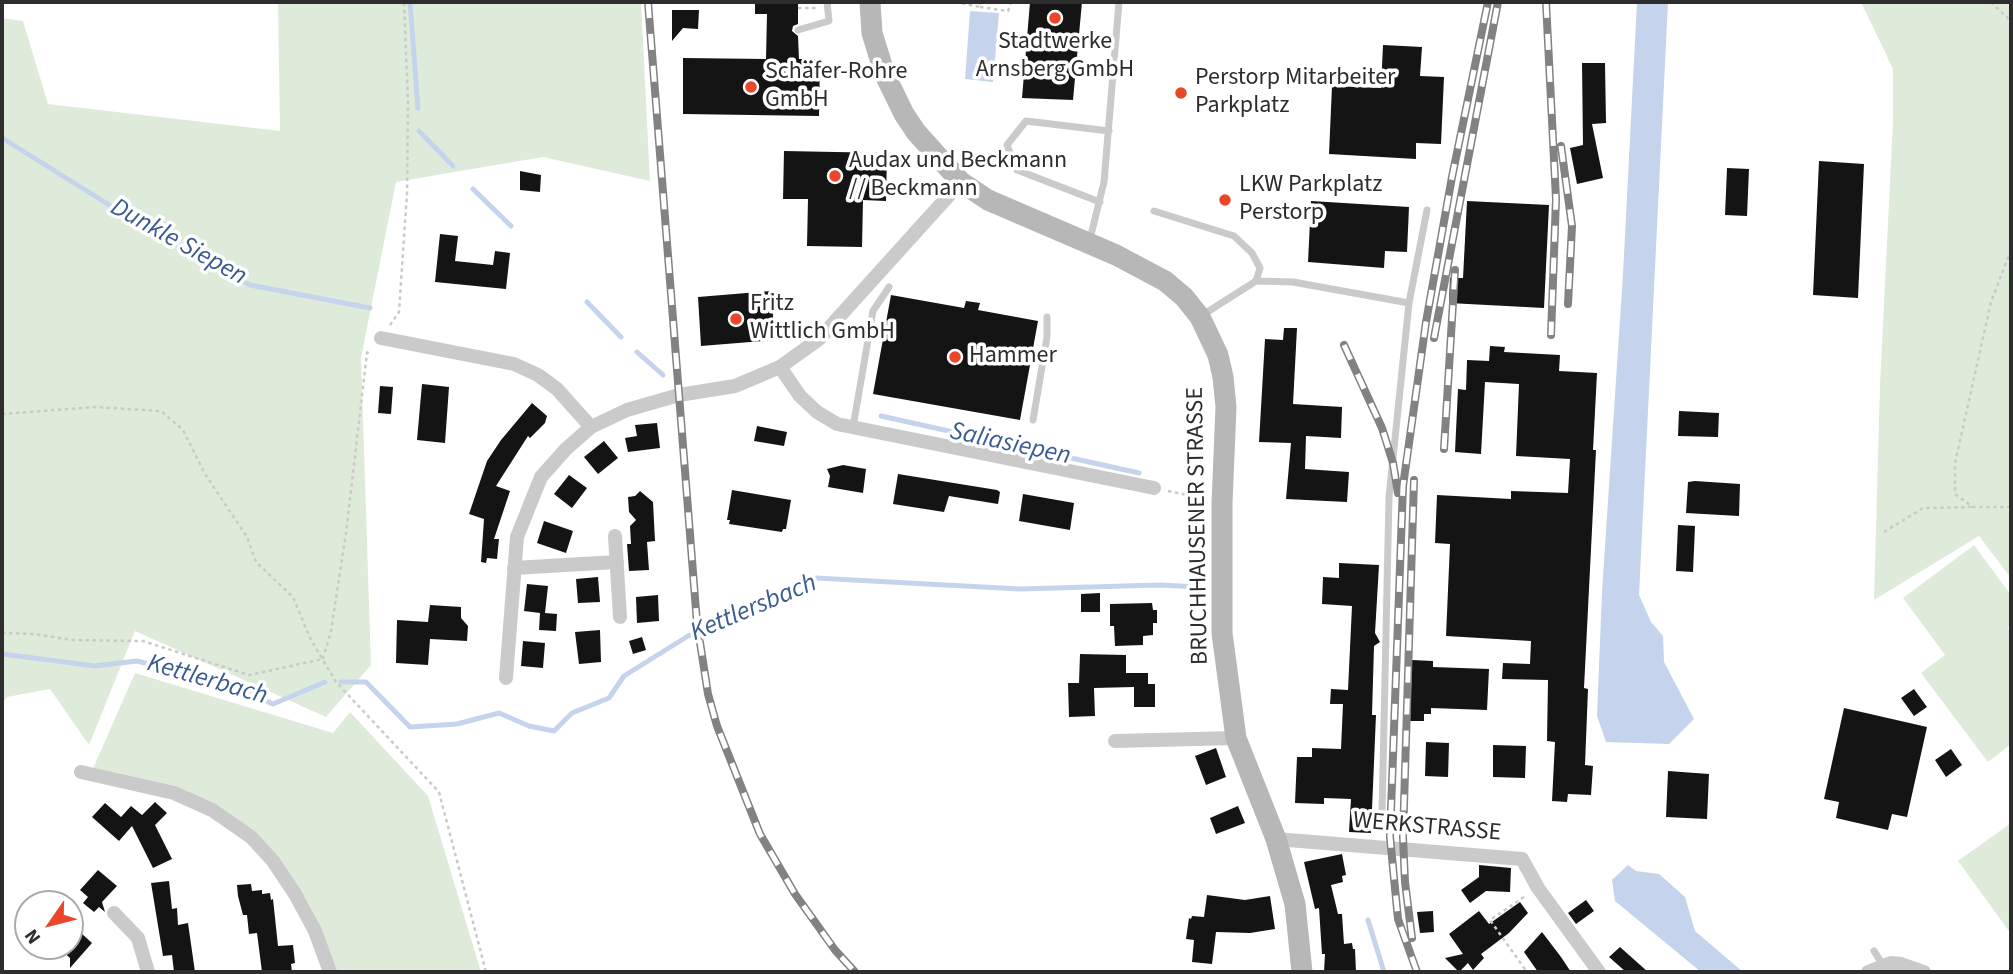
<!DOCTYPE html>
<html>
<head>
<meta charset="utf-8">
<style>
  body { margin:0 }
  #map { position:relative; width:2013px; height:974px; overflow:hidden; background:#fff; font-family:"Source Sans 3",sans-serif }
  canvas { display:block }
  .frame { position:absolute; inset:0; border:4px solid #2d2d2d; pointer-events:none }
  .north { position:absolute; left:14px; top:890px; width:70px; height:70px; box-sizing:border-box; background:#fff; border:2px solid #ababab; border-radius:50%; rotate:235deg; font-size:19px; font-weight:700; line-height:28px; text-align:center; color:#2d2d2d }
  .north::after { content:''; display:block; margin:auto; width:24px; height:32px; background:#e9462a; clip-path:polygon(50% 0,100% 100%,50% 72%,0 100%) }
</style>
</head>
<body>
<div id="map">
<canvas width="2013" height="974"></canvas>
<div class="frame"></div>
<div class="north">N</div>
</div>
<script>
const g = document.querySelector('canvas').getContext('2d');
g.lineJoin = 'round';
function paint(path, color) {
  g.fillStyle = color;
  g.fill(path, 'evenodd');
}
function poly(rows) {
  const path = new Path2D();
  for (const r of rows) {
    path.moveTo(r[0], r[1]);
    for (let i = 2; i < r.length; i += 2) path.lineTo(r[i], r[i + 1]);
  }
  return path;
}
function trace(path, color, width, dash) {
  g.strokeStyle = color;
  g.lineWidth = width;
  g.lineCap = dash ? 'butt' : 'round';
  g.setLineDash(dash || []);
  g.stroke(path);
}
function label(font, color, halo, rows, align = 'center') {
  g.font = font + ' "Source Sans 3",sans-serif';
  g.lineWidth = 7;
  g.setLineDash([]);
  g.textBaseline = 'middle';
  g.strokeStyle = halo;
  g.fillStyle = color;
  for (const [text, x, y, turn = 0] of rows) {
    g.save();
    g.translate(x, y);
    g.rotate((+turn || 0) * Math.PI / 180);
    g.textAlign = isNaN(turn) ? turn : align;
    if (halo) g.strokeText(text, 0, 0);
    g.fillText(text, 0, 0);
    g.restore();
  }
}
const green = poly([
  [278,2,641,2,650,181,543,157,396,182,361,358,371,665,326,717,135,631,89,745,50,689,7,697,2,703,2,18,23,21,48,104,280,131],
  [1861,2,2011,2,2011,578,1979,536,1874,600,1880,385,1893,121,1893,69],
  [1974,545,2011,595,2011,625,2008,628,2011,634,2011,744,1988,762,1921,673,1945,655,1903,598],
  [135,673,333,733,350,712,428,796,481,972,323,972,318,951,292,896,258,851,236,831,181,801,88,780],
  [2011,823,2011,934,1958,861]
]);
const water = poly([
  [1637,2,1668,2,1639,595,1651,622,1663,636,1664,662,1694,719,1669,744,1606,742,1597,716,1602,592,1623,274],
  [970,11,999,13,993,82,965,79],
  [1628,865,1636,871,1659,874,1685,897,1695,931,1743,972,1701,972,1615,901,1612,880]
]);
const stream = poly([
  [410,2,418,108],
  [419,131,453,166],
  [2,138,151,231,250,285,370,308],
  [473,189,511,226],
  [587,302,621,337],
  [637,352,663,375],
  [881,416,1139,473],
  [2,654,95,666,137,661,224,683,273,704,325,682],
  [341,682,366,682,410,727,457,724,499,713,529,726,554,731,572,713,609,698,624,676,688,636,816,578,1020,589,1160,585,1198,587],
  [1368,920,1384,972]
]);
const building = poly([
  [755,2,798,2,798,24,793,26,792,31,798,36,799,59,820,59,819,116,683,114,683,58,766,59,767,14,755,14],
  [1030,2,1082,2,1073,100,1022,98],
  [672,10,699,10,698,29,683,28,672,41],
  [1383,45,1422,47,1420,76,1444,77,1441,144,1416,143,1416,159,1329,154,1332,86,1381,88],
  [1582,63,1605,63,1606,123,1592,124,1603,178,1577,184,1570,148,1583,145],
  [784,151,887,153,886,201,863,200,862,247,807,246,808,199,783,199],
  [1819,161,1864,164,1858,298,1813,295],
  [1727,168,1749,169,1747,216,1725,215],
  [520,171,541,175,540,192,520,190],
  [1311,201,1409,207,1407,252,1385,251,1384,268,1308,262],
  [1467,201,1549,205,1544,308,1449,303,1450,278,1463,278],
  [440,234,458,236,455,261,493,265,495,251,510,253,506,289,435,282],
  [771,291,775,340,701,346,698,297],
  [891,295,964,308,966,301,980,303,978,310,1038,321,1020,420,873,394],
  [1284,328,1297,328,1293,404,1342,407,1341,438,1306,436,1305,469,1349,472,1347,502,1286,499,1291,443,1259,442,1265,339,1283,340],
  [1490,346,1505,347,1504,352,1560,355,1559,371,1597,373,1593,450,1596,450,1584,688,1588,689,1585,765,1593,766,1591,795,1568,794,1567,802,1552,801,1555,742,1547,741,1548,680,1502,679,1503,663,1530,664,1531,641,1446,636,1450,544,1435,543,1437,495,1511,499,1511,491,1568,493,1570,459,1516,456,1519,384,1485,382,1481,454,1455,452,1458,389,1466,390,1467,360,1489,361],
  [422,384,449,387,445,443,417,440],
  [380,386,393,387,391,414,378,413],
  [532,403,547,416,545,423,530,438,528,436,496,486,510,491,494,539,499,539,497,559,487,558,486,563,481,562,484,519,469,514,487,461,501,440],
  [1679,411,1719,413,1718,437,1678,436],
  [657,423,660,448,628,452,625,438,637,436,635,425],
  [757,426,787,432,784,446,754,441],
  [604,441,618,458,598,474,584,457],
  [843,465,866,469,863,493,828,487,830,476,827,469],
  [898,474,997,490,1000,492,998,504,949,496,944,512,893,504],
  [569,475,587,488,572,508,554,494],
  [1695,481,1740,484,1739,516,1686,513,1688,482],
  [732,490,791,500,786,529,783,529,782,532,729,524,730,520,727,520],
  [640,491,653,502,655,541,647,542,649,570,629,571,627,544,631,544,630,526,636,520,629,512,628,497,635,496],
  [1023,494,1074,503,1070,530,1019,521],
  [544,521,573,531,566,553,537,543],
  [1678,525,1695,526,1693,572,1676,571],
  [1339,563,1379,565,1375,633,1380,642,1374,646,1372,715,1376,715,1371,833,1349,832,1351,799,1324,798,1324,804,1295,803,1297,757,1312,757,1312,748,1341,749,1343,704,1330,704,1331,689,1348,690,1352,606,1322,604,1323,577,1339,578],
  [598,577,600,602,578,603,576,579],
  [527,584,548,586,545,613,557,614,556,631,539,630,540,613,524,611],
  [1100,593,1100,612,1081,612,1081,594],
  [658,595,659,621,637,623,636,597],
  [1152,603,1153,610,1157,610,1157,623,1153,623,1153,635,1143,636,1143,645,1115,646,1114,626,1110,626,1110,604],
  [430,605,461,607,461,618,468,626,467,641,430,639,428,665,396,663,397,620,428,622],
  [600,630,601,662,579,664,575,632],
  [642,637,646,650,633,654,629,641],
  [523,641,545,643,543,668,521,666],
  [1080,654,1126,655,1126,673,1148,673,1148,684,1155,684,1155,707,1134,707,1134,687,1094,688,1095,716,1069,717,1068,683,1079,683],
  [1412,660,1433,661,1433,667,1489,669,1487,710,1431,708,1431,714,1424,714,1424,721,1410,721],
  [1914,689,1927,707,1914,716,1901,698],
  [1844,708,1927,727,1907,817,1892,814,1888,830,1836,818,1839,802,1824,799],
  [1426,742,1449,743,1448,777,1425,776],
  [1493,745,1526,746,1525,778,1493,777],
  [1216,748,1226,777,1206,785,1195,756],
  [1951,749,1962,765,1946,777,1935,760],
  [1668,771,1709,774,1707,819,1666,817],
  [155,802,167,813,155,825,172,859,153,868,132,826,119,841,92,817,105,803,121,817,131,806,142,815],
  [1238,806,1245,823,1216,834,1210,818],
  [1342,854,1346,875,1342,876,1343,882,1331,885,1338,914,1342,914,1344,944,1352,943,1353,949,1355,949,1356,972,1324,972,1325,954,1322,954,1319,908,1315,909,1304,862],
  [1479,865,1511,868,1510,892,1486,891,1470,903,1461,890,1479,877],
  [98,870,117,886,102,902,105,912,99,907,94,912,83,903,88,897,80,890],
  [169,881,172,909,177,908,178,925,188,923,195,972,174,972,172,955,163,956,151,883],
  [251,884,252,891,262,890,262,894,270,893,271,900,273,899,278,946,293,945,295,963,291,964,292,972,262,972,257,933,249,934,247,915,243,915,238,896,237,885],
  [1207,895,1245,900,1270,896,1275,929,1250,933,1216,932,1212,964,1192,962,1194,940,1186,939,1189,918,1191,919,1192,916,1204,917],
  [1586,900,1594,911,1576,924,1568,913],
  [1520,902,1528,913,1509,933,1481,954,1484,958,1473,970,1468,963,1459,972,1445,958,1463,954,1449,934,1479,911,1489,924],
  [1433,911,1434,932,1420,933,1417,912],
  [70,923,92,943,70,968,70,958,57,946,70,946],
  [1542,932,1561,957,1571,972,1538,972,1524,952],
  [1620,947,1648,972,1626,972,1609,957]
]);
const path = poly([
  [955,2,980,7,980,2],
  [1991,2,2011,21],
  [980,7,1008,11,1011,2],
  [798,8,816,8],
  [2011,250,1991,302,1955,463,1955,494,1973,507,2011,507],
  [390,325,399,312,407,193,408,102,404,2],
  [2,414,96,407,161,411,183,430,205,474,247,537,256,562,293,597,310,638,336,682,439,792,486,972],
  [1168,491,1202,498],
  [1884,532,1923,508,1973,507],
  [2,633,34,634,73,640,143,641,249,675,323,659],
  [323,659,331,631,346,533,367,353,371,349],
  [1524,897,1490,920,1527,972]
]);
const lane = poly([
  [798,30,829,21,827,2],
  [1100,202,1017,170,1007,145,1026,121,1109,131],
  [1154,211,1234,236,1252,253,1260,268,1256,281],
  [1090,239,1104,182,1119,2],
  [1409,303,1427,210],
  [1201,316,1256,281,1293,282,1409,303,1389,497,1382,813],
  [1033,420,1047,337,1047,317],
  [853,427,873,311,889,287],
  [1874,951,1883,965]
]);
const street = poly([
  [381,338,514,364,538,375,557,389,591,427],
  [780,367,800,396,817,412,837,424,1154,488],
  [615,536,620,617],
  [514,568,617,562],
  [506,678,517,537,541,477,566,449,591,427,627,410,679,395,735,386,780,367,819,339,961,182],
  [1115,741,1236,738],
  [81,772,174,793,212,810,251,837,273,861,295,894,315,931,330,972],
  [1276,839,1522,859,1538,888,1599,972],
  [114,913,138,938,148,972],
  [1868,972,1891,963,1901,964,1924,972]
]);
const secondary = poly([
  [870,2,872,33,885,75,904,114,916,132,961,182,988,200,1116,255,1165,281,1184,297,1200,317,1218,355,1223,377,1226,407,1222,503,1222,633,1236,738,1276,839,1295,904,1302,972]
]);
const rail = poly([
  [648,2,697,623,708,694,717,726,760,834,795,894,835,950,855,972],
  [1546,2,1556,199,1551,335],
  [1561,146,1572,226,1568,304],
  [1434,338,1498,2],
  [1344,345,1382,428,1393,463,1398,493],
  [1444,449,1455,270],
  [1412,938,1405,882,1403,837,1414,480],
  [1417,972,1398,919,1390,837,1403,486,1426,322,1452,177,1488,2]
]);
const markers = [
  [1055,18,7,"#e9462a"],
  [751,87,7,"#e9462a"],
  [1181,93,7,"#e9462a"],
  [835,176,7,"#e9462a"],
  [1225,200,7,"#e9462a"],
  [736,319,7,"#e9462a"],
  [955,357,7,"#e9462a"]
];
const poiNames = [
  ["Stadtwerke",1055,43,"center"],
  ["Arnsberg GmbH",1055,71,"center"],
  ["Schäfer-Rohre",765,73],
  ["GmbH",765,101],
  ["Perstorp Mitarbeiter",1195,79],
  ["Parkplatz",1195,107],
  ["Audax und Beckmann",849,162],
  ["// Beckmann",849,190],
  ["LKW Parkplatz",1239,186],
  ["Perstorp",1239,214],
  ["Fritz",750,305],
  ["Wittlich GmbH",750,333],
  ["Hammer",969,357]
];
const streetNames = [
  ["BRUCHHAUSENER STRASSE",1199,526,-91],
  ["WERKSTRASSE",1427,828,5]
];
const waterNames = [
  ["Dunkle Siepen",178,243,29],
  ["Saliasiepen",1010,445,12],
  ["Kettlersbach",754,609,-23],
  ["Kettlerbach",207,681,16]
];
paint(green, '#dfebda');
paint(water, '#c5d4ec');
trace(stream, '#c5d4ec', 5);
paint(building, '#141414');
trace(path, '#cacaca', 2.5, [3.5, 3.5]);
trace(lane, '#cacaca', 7);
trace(street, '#cacaca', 14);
trace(secondary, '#b7b7b7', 21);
trace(rail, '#828282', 8);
trace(rail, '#fff', 5, [16]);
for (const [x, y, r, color] of markers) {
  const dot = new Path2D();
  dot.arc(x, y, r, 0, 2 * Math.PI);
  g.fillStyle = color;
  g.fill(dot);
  trace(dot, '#fff', 2.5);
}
label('24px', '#2d2d2d', '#fff', poiNames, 'left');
label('24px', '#2d2d2d', '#fff', streetNames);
label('italic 26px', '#3a5c90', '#fff', waterNames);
</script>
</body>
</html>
